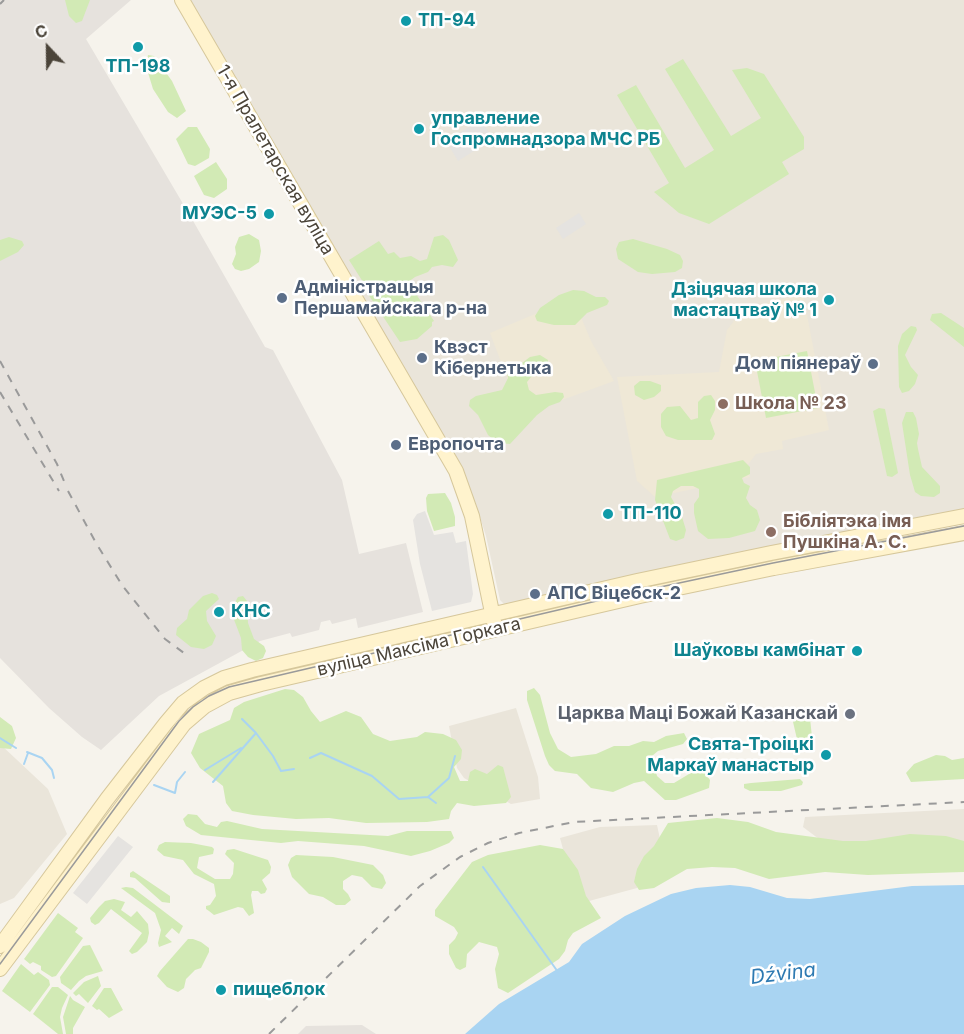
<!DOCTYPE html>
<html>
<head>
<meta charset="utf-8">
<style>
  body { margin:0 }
  #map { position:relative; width:964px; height:1034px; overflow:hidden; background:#f6f3ec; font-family:Inter,sans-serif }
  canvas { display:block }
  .north { position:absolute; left:18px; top:18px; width:60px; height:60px; -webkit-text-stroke:4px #fff; paint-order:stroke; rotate:338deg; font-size:16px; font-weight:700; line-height:24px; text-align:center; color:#4b4439 }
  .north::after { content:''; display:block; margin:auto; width:21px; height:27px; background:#4b4439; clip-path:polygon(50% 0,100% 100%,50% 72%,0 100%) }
</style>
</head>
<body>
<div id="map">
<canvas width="964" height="1034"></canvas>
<div class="north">С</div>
</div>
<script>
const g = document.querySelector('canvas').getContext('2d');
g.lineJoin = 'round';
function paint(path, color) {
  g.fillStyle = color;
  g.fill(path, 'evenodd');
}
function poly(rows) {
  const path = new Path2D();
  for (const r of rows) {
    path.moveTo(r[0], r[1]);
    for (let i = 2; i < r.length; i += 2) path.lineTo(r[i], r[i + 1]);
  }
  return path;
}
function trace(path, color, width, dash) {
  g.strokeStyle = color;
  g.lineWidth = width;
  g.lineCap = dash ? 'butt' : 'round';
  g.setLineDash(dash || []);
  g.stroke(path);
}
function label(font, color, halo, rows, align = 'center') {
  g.font = font + ' Inter,sans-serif';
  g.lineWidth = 5;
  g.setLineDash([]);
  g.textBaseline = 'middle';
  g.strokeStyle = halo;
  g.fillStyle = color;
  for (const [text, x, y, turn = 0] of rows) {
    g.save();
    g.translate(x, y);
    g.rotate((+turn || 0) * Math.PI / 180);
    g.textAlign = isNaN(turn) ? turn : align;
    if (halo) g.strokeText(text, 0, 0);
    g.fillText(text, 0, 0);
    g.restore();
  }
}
const residential = poly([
  [189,0,964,0,964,513,508,606,504,604,500,600,486,536,475,502,454,453],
  [516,708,538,777,540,799,511,804,464,778,457,768,449,726],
  [0,744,48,789,67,834,14,898,0,904],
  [964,809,964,862,835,851,803,827,805,817],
  [657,825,663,853,637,888,578,904,560,838,600,827]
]);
const industrial = poly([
  [0,0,131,0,86,39,192,219,265,347,273,350,342,480,359,554,406,543,423,612,358,628,356,618,332,624,330,620,321,622,319,630,292,637,290,633,260,641,159,696,101,750,82,737,49,708,0,658],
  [362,1025,376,1034,298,1034,306,1026]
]);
const education = poly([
  [803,294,829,430,782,441,783,449,756,454,747,466,750,477,655,497,637,481,617,377,719,372,727,330,743,309],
  [573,298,591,341,614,381,521,415,490,333]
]);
const green = poly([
  [65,0,90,0,82,21,76,23,69,16],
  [148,55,154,56,172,81,186,111,177,118,168,112,153,89,146,66],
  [683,59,731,136,761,118,732,70,747,68,764,74,804,137,804,149,782,162,789,174,709,224,679,213,654,192,669,183,617,95,636,85,685,168,714,150,665,69],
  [188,127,197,127,210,149,209,158,195,166,188,164,176,139],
  [216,162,227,179,227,189,214,198,204,195,194,176],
  [249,234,259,240,261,251,259,262,249,269,241,271,235,269,232,264,236,254,235,247,239,237],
  [443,235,449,240,458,260,453,267,442,265,432,267,428,272,415,277,408,282,434,321,432,322,432,326,417,339,400,342,362,285,363,282,349,260,379,241,388,254,394,252,400,258,411,256,420,261,427,259,434,237],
  [9,237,22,241,24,245,18,252,0,261,0,240],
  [633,239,667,249,680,255,683,261,682,268,675,272,652,274,638,272,618,259,616,249,619,242],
  [573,290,584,291,596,297,605,297,609,301,607,305,587,313,575,325,554,325,537,321,535,316,540,308,559,295],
  [941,313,964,328,964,347,930,320,932,314],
  [911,326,916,327,917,330,905,355,911,367,918,375,915,384,909,391,902,393,899,387,898,346,902,334],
  [807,351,818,408,766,418,755,361],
  [540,355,548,360,548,366,547,370,531,377,527,382,529,390,536,395,555,392,563,393,564,397,560,402,549,406,537,415,510,444,498,443,488,435,478,415,469,406,470,400,476,396,502,390,508,378,506,365,522,363,530,357],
  [640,381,650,381,661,385,661,391,654,397,644,400,635,395,634,386],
  [711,395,715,401,715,410,710,420,715,434,712,440,678,440,666,436,661,427,661,414,667,407,680,406,691,420,698,418,698,402,704,396],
  [879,408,885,409,898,473,892,477,887,476,873,411],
  [906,412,913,412,916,418,919,434,917,443,918,449,922,467,940,486,940,493,934,497,921,496,915,492,910,475,902,423],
  [743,460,750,467,750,474,742,478,744,483,750,486,746,498,750,505,757,510,760,520,755,531,729,538,708,539,698,531,694,513,694,504,699,497,699,489,693,486,681,486,673,491,671,497,682,517,686,530,684,538,676,541,670,539,655,500,657,480],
  [445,493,451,503,455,517,455,526,434,531,427,511,426,498,428,494],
  [212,593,217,595,219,599,206,611,207,621,216,636,212,645,204,649,191,647,176,635,177,628,187,619,189,610,203,596],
  [243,596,247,601,248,623,254,639,264,646,266,651,263,658,256,661,248,657,242,650,241,638,233,617,233,606,238,597],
  [534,688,540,695,550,733,558,749,571,757,596,754,614,746,629,746,643,741,654,742,666,736,684,733,687,739,683,744,658,751,652,756,657,776,665,783,674,783,694,771,699,770,704,772,710,780,709,788,676,800,665,800,644,781,634,783,613,792,591,788,577,774,555,771,549,765,545,756,527,700,527,691],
  [285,689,294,690,303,697,311,711,320,722,346,711,361,717,373,734,390,741,417,737,425,732,443,734,456,740,462,750,461,759,454,767,460,781,468,781,470,772,475,769,487,774,498,765,503,767,511,797,506,803,474,806,457,803,451,811,449,819,427,822,366,823,329,818,296,819,253,815,232,811,226,803,223,786,200,768,191,753,199,734,230,720,234,708,244,702],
  [804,707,808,710,810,718,812,737,806,752,799,748,791,713,797,708],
  [0,717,12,726,16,738,11,749,0,748],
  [936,755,945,756,952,760,964,758,964,779,911,782,906,773,914,764],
  [800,779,803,782,802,785,781,791,750,791,744,788,744,784,751,783],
  [188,814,197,815,205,824,217,827,221,822,227,821,262,829,388,836,407,831,451,831,454,838,449,843,430,851,411,856,364,846,298,841,281,843,201,835,186,826,183,819],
  [717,818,748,822,776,832,843,841,866,841,910,834,946,836,964,841,964,872,868,875,825,872,769,879,735,868,712,867,687,869,654,888,639,890,634,882,637,869,644,856,654,846,668,823],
  [165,842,191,843,212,847,214,849,213,854,199,857,197,868,215,879,230,879,233,874,234,863,225,854,227,850,234,849,268,860,271,867,270,873,262,880,267,889,265,893,261,894,258,891,252,891,251,895,254,913,249,916,243,908,238,907,214,915,209,911,206,909,206,906,210,905,216,896,214,884,194,874,183,860,164,856,157,850,159,845],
  [540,845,563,849,578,870,586,896,601,918,573,933,568,940,565,951,559,959,508,993,498,988,495,969,499,954,497,947,479,942,467,954,466,967,460,970,456,968,449,954,449,945,455,939,458,933,454,927,435,916,435,910,472,862,488,855],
  [296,855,333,857,373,865,383,875,386,883,382,889,372,887,362,877,352,875,343,881,343,889,348,894,351,900,345,905,336,905,323,897,309,894,292,877,288,865,291,858],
  [133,871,170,896,170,903,162,902,135,878,130,877,130,873],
  [126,887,133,888,183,926,179,934,172,928,165,936,172,942,159,947,158,943,161,930,155,913,121,888],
  [114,899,125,902,121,910,131,917,137,911,148,924,149,933,147,942,137,952,132,954,129,951,142,933,111,909,99,923,95,925,91,922,90,918,99,907,105,901],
  [58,913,78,928,75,932,83,938,56,976,52,977,41,970,41,966,33,962,30,964,24,959],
  [188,939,193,939,201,942,209,948,209,952,201,968,195,970,186,979,184,988,178,992,167,987,157,976,160,971],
  [90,945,103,971,86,976,79,981,71,990,61,983,60,977,83,946],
  [21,964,34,975,38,972,49,980,50,985,30,1012,2,991],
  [98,976,101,986,88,1003,79,994,76,996,73,993,84,982],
  [52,987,58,987,68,995,62,1008,60,1017,63,1034,58,1034,33,1014],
  [104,988,111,988,123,1010,109,1018,99,1009,97,1010,92,1006],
  [70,996,73,1000,85,1007,73,1028,73,1034,66,1034,63,1017]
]);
const parking = poly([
  [481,120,493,139,458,161,446,141],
  [579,213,586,224,563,239,556,228],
  [425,511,434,535,453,532,456,543,466,541,473,594,471,602,432,611,420,564,413,520,417,514],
  [118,836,133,847,87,904,73,893]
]);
const water = poly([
  [730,885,750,887,787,898,810,899,912,886,964,885,964,1034,465,1034,499,1004,569,962,582,944,625,916,671,894,696,888]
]);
const stream = poly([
  [242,719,256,733,273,756,281,771,294,769],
  [0,738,16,748],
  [27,752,42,758,52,770,54,778],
  [310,758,321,753,372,776,399,799,428,797,436,803],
  [24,764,28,753],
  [205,770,241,748],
  [213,782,256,733],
  [154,785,175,793,177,782,185,772],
  [428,797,449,778,455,756],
  [483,867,558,972]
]);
const secondary = poly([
  [182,0,456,471,472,516,494,622],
  [0,946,107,799,166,723,183,703,204,688,224,678,252,670,637,581,771,553,964,516],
  [0,969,184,724,205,706,229,693,261,684,640,596,774,568,964,533]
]);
const tram = poly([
  [0,964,179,721,193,707,209,696,229,687,618,596,773,563,964,526]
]);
const rail = poly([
  [0,4,4,0],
  [0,361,57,464,66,486],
  [0,392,59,491],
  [68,491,96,543,122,585,165,639,184,653],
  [269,1034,420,886,460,857,488,843,519,833,574,822,964,802]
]);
const markers = [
  [406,21,6,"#0f9aa8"],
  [138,47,6,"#0f9aa8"],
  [419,129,6,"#0f9aa8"],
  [269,214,6,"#0f9aa8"],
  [282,298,6,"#5c6f8a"],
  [829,300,6,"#0f9aa8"],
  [422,358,6,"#5c6f8a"],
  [873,364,6,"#5c6f8a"],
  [723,404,6,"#8d6e63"],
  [396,445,6,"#5c6f8a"],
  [608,514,6,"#0f9aa8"],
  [771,532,6,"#8d6e63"],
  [535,594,6,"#5c6f8a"],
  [219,612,6,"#0f9aa8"],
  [857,651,6,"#0f9aa8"],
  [850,714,6,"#6b7280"],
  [826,755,6,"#0f9aa8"],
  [221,990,6,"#0f9aa8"]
];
const cultureNames = [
  ["ТП-94",418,21],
  ["ТП-198",138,67,"center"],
  ["управление",431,119],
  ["Госпромнадзора МЧС РБ",431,140],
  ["МУЭС-5",257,214,"right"],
  ["Дзіцячая школа",817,290,"right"],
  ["мастацтваў № 1",817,311,"right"],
  ["ТП-110",620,514],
  ["КНС",231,612],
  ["Шаўковы камбінат",845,651,"right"],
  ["Свята-Троіцкі",814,745,"right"],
  ["Маркаў манастыр",814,766,"right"],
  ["пищеблок",233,990]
];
const streetNames = [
  ["1-я Пралетарская вуліца",275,160,60],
  ["вуліца Максіма Горкага",419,647,-13]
];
const serviceNames = [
  ["Адміністрацыя",294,288],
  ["Першамайскага р-на",294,309],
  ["Квэст",434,348],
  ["Кібернетыка",434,369],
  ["Дом піянераў",861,364,"right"],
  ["Европочта",408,445],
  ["АПС Віцебск-2",547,594]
];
const educationNames = [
  ["Школа № 23",735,404],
  ["Бібліятэка імя",783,522],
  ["Пушкіна А. С.",783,543]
];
const worshipNames = [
  ["Царква Маці Божай Казанскай",838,714]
];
const waterNames = [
  ["Dźvina",783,974,-7]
];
paint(residential, '#eae5da');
paint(industrial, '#e6e2dd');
paint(education, '#efe8d6');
paint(green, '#d2eab5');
paint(parking, '#e5e3e0');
paint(water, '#a9d4f2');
trace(stream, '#a9d4f2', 2);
trace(secondary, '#d6c79b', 16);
trace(secondary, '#fff3cd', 14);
trace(tram, '#9a9a9a', 1.5);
trace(rail, '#9a9a9a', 2, [8, 8]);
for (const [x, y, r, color] of markers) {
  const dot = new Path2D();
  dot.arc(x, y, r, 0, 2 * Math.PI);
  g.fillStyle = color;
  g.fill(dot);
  trace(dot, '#fff', 2);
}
label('bold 18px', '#0d838f', '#fff', cultureNames, 'left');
label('18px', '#4b4439', '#fff', streetNames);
label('bold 18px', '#4e5e75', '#fff', serviceNames, 'left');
label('bold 18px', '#785e54', '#fff', educationNames, 'left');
label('bold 18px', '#5b616d', '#fff', worshipNames, 'right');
label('italic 20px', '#2e7ab2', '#fff', waterNames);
</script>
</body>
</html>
